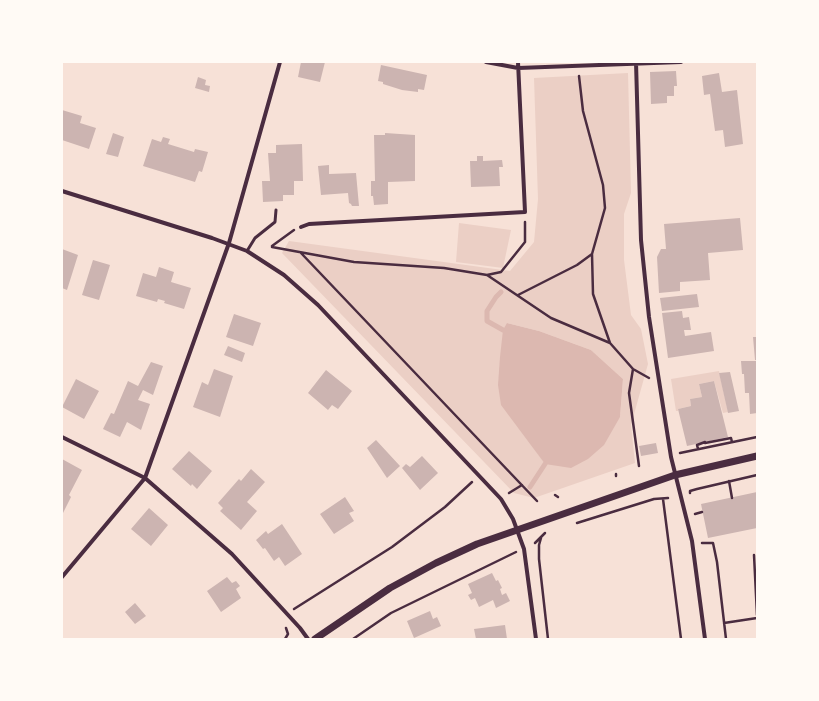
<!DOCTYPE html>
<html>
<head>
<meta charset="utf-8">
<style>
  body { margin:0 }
  #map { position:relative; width:819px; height:701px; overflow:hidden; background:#f7e1d7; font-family:Montserrat,sans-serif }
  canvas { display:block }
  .frame { position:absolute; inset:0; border:63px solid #fffaf5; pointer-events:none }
</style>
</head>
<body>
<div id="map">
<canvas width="819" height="701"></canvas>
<div class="frame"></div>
</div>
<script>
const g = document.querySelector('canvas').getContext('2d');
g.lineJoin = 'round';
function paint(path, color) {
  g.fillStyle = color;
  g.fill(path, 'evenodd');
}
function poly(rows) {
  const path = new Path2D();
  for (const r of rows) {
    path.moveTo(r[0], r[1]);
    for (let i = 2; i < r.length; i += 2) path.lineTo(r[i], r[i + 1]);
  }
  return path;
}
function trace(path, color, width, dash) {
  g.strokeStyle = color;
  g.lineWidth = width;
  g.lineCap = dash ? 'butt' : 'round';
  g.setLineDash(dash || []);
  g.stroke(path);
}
const green = poly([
  [628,73,631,193,624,214,624,260,631,315,641,329,648,364,631,425,635,463,534,498,514,493,282,253,289,241,510,271,534,242,538,199,534,78],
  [507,323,539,331,591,350,623,379,620,417,545,464,537,452],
  [459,223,511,230,503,268,456,262],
  [719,371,728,412,723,413,714,381,699,384,702,397,690,399,691,406,678,409,678,411,676,411,671,379]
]);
const water = poly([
  [507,323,539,331,591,350,623,379,620,417,604,445,588,459,571,468,545,464,501,405,498,385,500,357,503,330]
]);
const stream = poly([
  [501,292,496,297,487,311,487,321,503,330],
  [530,487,545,464]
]);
const building = poly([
  [301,62,325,62,320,82,298,77],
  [381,65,427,75,424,90,418,89,418,92,402,90,383,84,383,82,378,81],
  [676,71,677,86,674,86,674,96,667,96,667,103,651,104,650,72],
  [719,73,722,92,737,90,743,144,725,147,723,130,715,131,710,94,704,95,702,76],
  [198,77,206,80,205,85,210,86,209,92,195,88],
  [62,110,82,116,80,123,96,128,89,149,62,140],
  [113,133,124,137,118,157,106,154],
  [385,133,415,135,415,181,388,182,388,204,374,205,373,196,371,196,371,181,375,181,374,135,385,135],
  [163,137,170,139,168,144,194,152,195,149,208,152,202,172,199,171,195,182,143,166,152,139,161,142],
  [302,144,303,181,294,181,294,195,283,195,283,201,263,202,262,181,270,181,268,153,276,153,276,145],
  [477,156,483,156,483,161,502,160,503,167,499,167,500,186,471,187,470,161,477,161],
  [329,165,329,174,356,173,359,206,352,206,351,204,349,203,348,193,321,195,318,166],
  [740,218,743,250,708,253,710,280,680,282,680,291,659,293,657,257,661,249,666,249,664,224],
  [62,249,78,255,67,290,62,288],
  [93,260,110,265,99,300,82,295],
  [159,267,174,272,171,282,191,288,184,309,164,303,165,301,158,299,157,302,136,296,143,273,156,277],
  [697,294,699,307,662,311,660,298],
  [682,311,683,318,689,317,691,330,684,330,685,336,711,332,714,351,668,358,662,313],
  [234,314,261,323,253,346,226,337],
  [753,337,757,337,757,360,755,360],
  [228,346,245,353,242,362,224,355],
  [741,361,757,361,757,413,750,414,749,393,745,393,744,374,742,374],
  [151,362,163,366,153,395,143,390,138,400,150,404,141,430,127,422,120,437,103,429,111,413,114,414,128,381,138,386],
  [214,369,233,376,220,417,193,407,202,382,208,385],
  [326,370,352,391,338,409,332,405,328,410,308,393],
  [730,372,739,411,728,413,719,373],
  [76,379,99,391,84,419,62,407],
  [714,381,728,437,687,446,678,409,691,406,690,399,702,397,699,384],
  [376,440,400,466,387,478,367,448],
  [656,443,658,453,641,456,639,446],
  [189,451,212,471,197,489,192,484,191,486,172,469],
  [422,456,438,473,420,490,402,468,406,464,410,467],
  [62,459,82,470,69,495,71,497,62,515],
  [251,469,265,482,247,502,257,511,241,530,220,511,223,508,218,503,239,479,241,481],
  [757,492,757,528,708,538,701,504],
  [345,497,354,511,349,513,354,521,334,534,320,514],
  [149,508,168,525,151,546,131,529],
  [282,524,302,554,285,566,279,557,274,561,265,548,263,549,256,540,266,531,268,534],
  [492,573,496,581,498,580,502,588,500,589,502,595,506,593,510,601,496,608,493,600,479,607,475,598,471,600,468,595,472,593,468,584],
  [227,577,232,583,236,581,240,586,236,589,241,598,221,612,207,591],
  [135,603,146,616,135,624,125,612],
  [430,611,433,619,437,617,441,626,414,638,407,621],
  [505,625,507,639,476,639,474,629]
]);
const path = poly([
  [579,76,583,111,603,185,605,208,592,254,593,294,610,343],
  [272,246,294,230],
  [272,247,354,262,444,268,487,275,551,318,610,343,633,369,649,378],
  [301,253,537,501],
  [487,275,501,272,525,242,525,222],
  [518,295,577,265,592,254],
  [633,369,629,393,639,466],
  [705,443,731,438,732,442],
  [698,449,697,445,705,442],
  [680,453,757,437],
  [616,476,616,474],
  [729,481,732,498],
  [509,493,522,485],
  [690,493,690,491,697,489,757,475],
  [555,495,558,497],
  [663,499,681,639],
  [695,514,702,512],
  [577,523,654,499,668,498],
  [541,538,539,545,539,559,548,639],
  [535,543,545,533],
  [702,543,713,543,717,562,726,639],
  [754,555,757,615],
  [294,609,392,547,445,507,472,482],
  [724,623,757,618],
  [285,639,288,634,286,628],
  [353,639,391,613,516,552]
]);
const service = poly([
  [247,251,255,238,275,222,276,210]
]);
const minor = poly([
  [486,62,518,68,681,62],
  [636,62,641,240,649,317,671,457,692,541,705,639],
  [62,191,212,238,247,251,284,275,318,305,501,499,513,519,524,549,536,639],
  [301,227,309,224,525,212,518,62],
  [62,437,145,478,232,554,300,628,308,639],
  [62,577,145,478,229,243,280,62]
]);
const tertiary = poly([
  [315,639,390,588,436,563,477,544,675,475,757,456]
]);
paint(green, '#ebcfc5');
paint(water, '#dcb8b0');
trace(stream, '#dcb8b0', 5);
paint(building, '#ccb4b1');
trace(path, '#4a2c40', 2.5);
trace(service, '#4a2c40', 3);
trace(minor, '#4a2c40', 4);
trace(tertiary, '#4a2c40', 7);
</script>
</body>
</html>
